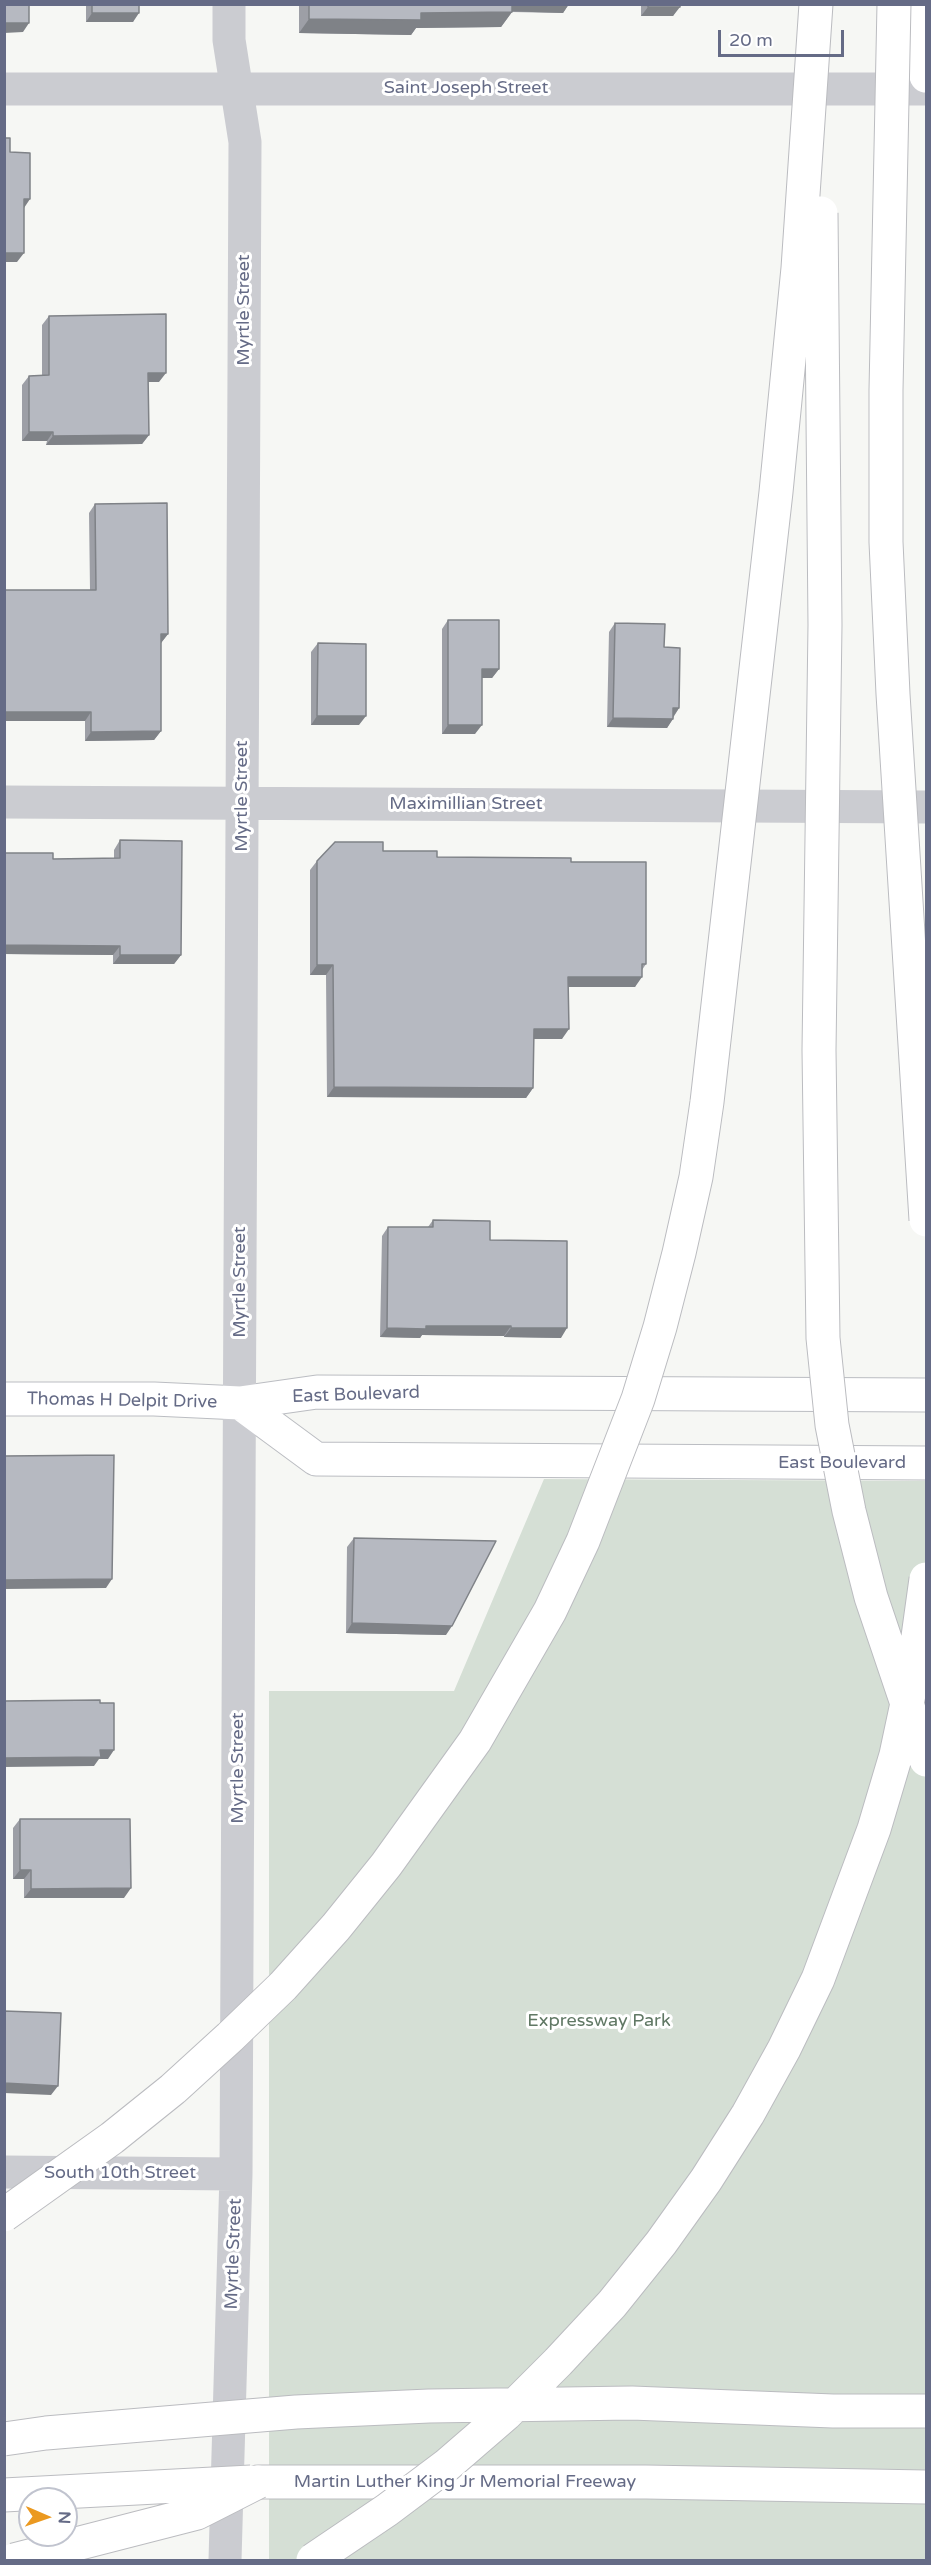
<!DOCTYPE html>
<html>
<head>
<meta charset="utf-8">
<style>
  body { margin:0 }
  #map { position:relative; width:931px; height:2565px; overflow:hidden; background:#f6f7f4; font-family:"Varela Round",sans-serif }
  canvas { display:block }
  .frame { position:absolute; inset:0; border:6px solid #656b86; pointer-events:none }
  .north { position:absolute; left:18px; top:2487px; width:60px; height:60px; box-sizing:border-box; background:#fff; border:2px solid #c1c4cf; border-radius:50%; rotate:92deg; font-size:16px; font-weight:700; line-height:24px; text-align:center; color:#656b86 }
  .north::after { content:''; display:block; margin:auto; width:21px; height:27px; background:#eb9920; clip-path:polygon(50% 0,100% 100%,50% 72%,0 100%) }
  .scale { position:absolute; left:718px; top:30px; width:126px; height:27px; box-sizing:border-box; border:3px solid #656b86; border-top:0; padding-left:8px; font-size:18px; line-height:21px; white-space:nowrap; color:#656b86; -webkit-text-stroke:4px #fff; paint-order:stroke }
</style>
</head>
<body>
<div id="map">
<canvas width="931" height="2565"></canvas>
<div class="frame"></div>
<div class="north">N</div>
<div class="scale">20 m</div>
</div>
<script>
const g = document.querySelector('canvas').getContext('2d');
g.lineJoin = 'round';
function paint(path, color) {
  g.fillStyle = color;
  g.fill(path, 'evenodd');
}
function poly(rows) {
  const path = new Path2D();
  for (const r of rows) {
    path.moveTo(r[0], r[1]);
    for (let i = 2; i < r.length; i += 2) path.lineTo(r[i], r[i + 1]);
  }
  return path;
}
function trace(path, color, width, dash) {
  g.strokeStyle = color;
  g.lineWidth = width;
  g.lineCap = dash ? 'butt' : 'round';
  g.setLineDash(dash || []);
  g.stroke(path);
}
function label(font, color, halo, rows, align = 'center') {
  g.font = font + ' "Varela Round",sans-serif';
  g.lineWidth = 6;
  g.setLineDash([]);
  g.textBaseline = 'middle';
  g.strokeStyle = halo;
  g.fillStyle = color;
  for (const [text, x, y, turn = 0] of rows) {
    g.save();
    g.translate(x, y);
    g.rotate((+turn || 0) * Math.PI / 180);
    g.textAlign = isNaN(turn) ? turn : align;
    if (halo) g.strokeText(text, 0, 0);
    g.fillText(text, 0, 0);
    g.restore();
  }
}
const green = poly([
  [544,1479,926,1481,926,2560,269,2560,269,1691,454,1691]
]);
const minor = poly([
  [4,89,926,89],
  [4,802,926,807],
  [4,2172,236,2174],
  [225,2560,236,2174,245,142,229,40,229,4]
]);
const major = poly([
  [4,1399,154,1399,240,1403,317,1392,926,1395],
  [240,1403,316,1459,926,1463]
]);
const highway = poly([
  [921,4,926,76],
  [258,2482,646,2482,926,2487]
]);
const highwayBridge = poly([
  [894,4,886,390,886,542,893,694,926,1220],
  [821,213,825,625,819,1050,823,1338,832,1425,849,1511,871,1597,926,1760],
  [4,2215,112,2138,173,2089,230,2037,283,1986,336,1927,386,1865,475,1741,550,1611,583,1541,638,1399,660,1327,679,1253,696,1177,707,1102,776,492,798,268,816,4],
  [4,2439,46,2433,296,2412,429,2406,632,2403,833,2411,926,2411],
  [4,2495,251,2482],
  [14,2560,197,2513,258,2482],
  [313,2560,387,2510,447,2465,506,2414,558,2362,612,2304,661,2243,706,2180,748,2114,784,2049,818,1979,874,1829,896,1755,912,1680,926,1579]
]);
const wall = poly([
  [86,4,139,4,133,22,86,22],
  [299,4,569,4,563,13,512,12,501,27,416,28,411,35,299,33],
  [641,4,680,4,673,16,641,16],
  [49,316,159,382,148,382,149,435,142,444,46,445,47,441,22,441,22,385,29,376,42,375,42,325],
  [95,504,168,634,161,643,161,731,154,740,85,741,85,721,4,721,4,590,90,590,89,513],
  [448,620,499,669,492,678,482,678,475,734,442,734,442,629],
  [615,623,664,647,679,708,667,728,607,727,609,632],
  [318,643,359,725,311,725,311,652],
  [120,840,181,955,174,964,113,964,113,955,4,954,4,846,5,853,53,859,114,858,114,850],
  [383,851,437,857,571,862,646,964,642,970,635,987,568,987,562,1039,534,1039,533,1088,526,1098,327,1097,326,975,310,975,310,870,317,861],
  [433,1220,561,1338,504,1337,504,1336,422,1335,420,1338,380,1337,382,1236,388,1227,428,1227],
  [354,1538,446,1635,346,1633,347,1547],
  [20,1819,124,1898,24,1898,24,1879,13,1879,13,1828]
]);
const shadedWall = poly([
  [506,4,569,4,563,13,502,11],
  [648,7,680,7,673,16,641,16],
  [512,12,501,27,416,28,411,35,299,33,309,19,421,13],
  [92,13,139,13,133,22,86,22],
  [4,23,29,23,23,32,4,33],
  [24,199,30,199,24,208],
  [4,253,24,253,17,262,4,262],
  [148,373,166,373,159,382,142,382],
  [29,432,53,432,47,441,22,441],
  [149,435,142,444,46,445,53,436],
  [161,634,168,634,161,643,154,643],
  [482,669,499,669,492,678,476,678],
  [673,708,679,708,673,717],
  [4,712,91,712,85,721,4,721],
  [317,716,366,716,359,725,311,725],
  [613,718,673,719,667,728,607,727],
  [448,725,482,725,475,734,442,734],
  [161,731,154,740,85,741,91,732],
  [4,945,120,946,113,955,4,954],
  [120,955,181,955,174,964,113,964],
  [317,965,333,965,326,975,310,975],
  [568,977,642,977,635,987,561,987],
  [534,1029,569,1029,562,1039,527,1039],
  [334,1087,533,1088,526,1098,327,1097],
  [426,1326,511,1326,504,1336,422,1335,420,1338,380,1337,387,1328],
  [511,1328,567,1328,561,1338,504,1337],
  [112,1579,106,1588,4,1589,4,1580],
  [352,1623,452,1626,446,1635,346,1633],
  [100,1750,114,1750,108,1759,99,1759,94,1766,4,1767,4,1758],
  [20,1870,31,1870,24,1879,13,1879],
  [131,1888,124,1898,24,1898,31,1889],
  [4,2083,58,2086,51,2095,4,2093]
]);
const building = poly([
  [4,4,29,4,29,23,4,23,4,4],
  [92,4,139,4,139,13,92,13,92,4],
  [309,4,512,4,512,12,421,13,421,20,309,19,309,4],
  [648,4,680,4,680,7,648,7,648,4],
  [4,138,10,138,10,152,30,153,30,199,24,199,24,253,4,253,4,138],
  [166,314,166,373,148,373,149,435,53,436,53,432,29,432,29,376,49,375,49,316,166,314],
  [167,503,168,634,161,634,161,731,91,732,91,712,4,712,4,590,96,590,95,504,167,503],
  [448,620,499,620,499,669,482,669,482,725,448,725,448,620],
  [615,623,665,624,664,647,680,648,679,708,673,708,673,719,613,718,615,623],
  [318,643,366,644,366,716,317,716,318,643],
  [120,840,182,841,181,955,120,955,120,946,4,945,4,846,5,853,53,853,53,859,120,858,120,840],
  [335,842,383,842,383,851,437,851,437,857,571,858,571,862,646,862,646,964,642,964,642,977,568,977,569,1029,534,1029,533,1088,334,1087,333,965,317,965,317,861,335,842],
  [433,1220,490,1221,490,1240,567,1241,567,1328,511,1328,511,1326,426,1326,426,1329,387,1328,388,1227,433,1227,433,1220],
  [114,1455,112,1579,4,1580,4,1456,114,1455],
  [354,1538,496,1541,452,1626,352,1623,354,1538],
  [100,1700,100,1703,114,1703,114,1750,100,1750,101,1757,4,1758,4,1701,100,1700],
  [20,1819,130,1819,131,1888,31,1889,31,1870,20,1870,20,1819],
  [4,2011,61,2013,58,2086,4,2083,4,2011]
]);
const streetNames = [
  ["Saint Joseph Street",466,88],
  ["Myrtle Street",244,310,-90],
  ["Myrtle Street",242,796,-90],
  ["Maximillian Street",466,804],
  ["Myrtle Street",240,1282,-90],
  ["East Boulevard",356,1395,-2],
  ["Thomas H Delpit Drive",122,1401,1],
  ["East Boulevard",842,1463],
  ["Myrtle Street",238,1768,-90],
  ["South 10th Street",120,2173],
  ["Myrtle Street",234,2254,-88],
  ["Martin Luther King Jr Memorial Freeway",465,2482]
];
const parkNames = [
  ["Expressway Park",599,2021]
];
paint(green, '#d5dfd5');
trace(major, '#bbbdc2', 35);
trace(highway, '#bbbcc0', 35);
trace(minor, '#cbccd1', 33);
trace(major, '#fff', 33);
trace(highway, '#fff', 33);
trace(highwayBridge, '#bbbcc0', 35, []);
trace(highwayBridge, '#fff', 33);
paint(wall, '#9d9fa6');
paint(shadedWall, '#7f8287');
paint(building, '#b6b9c1');
trace(building, '#7f8287', 1.5);
label('18px', '#656b86', '#fff', streetNames);
label('18px', '#607864', '#fff', parkNames);
</script>
</body>
</html>
